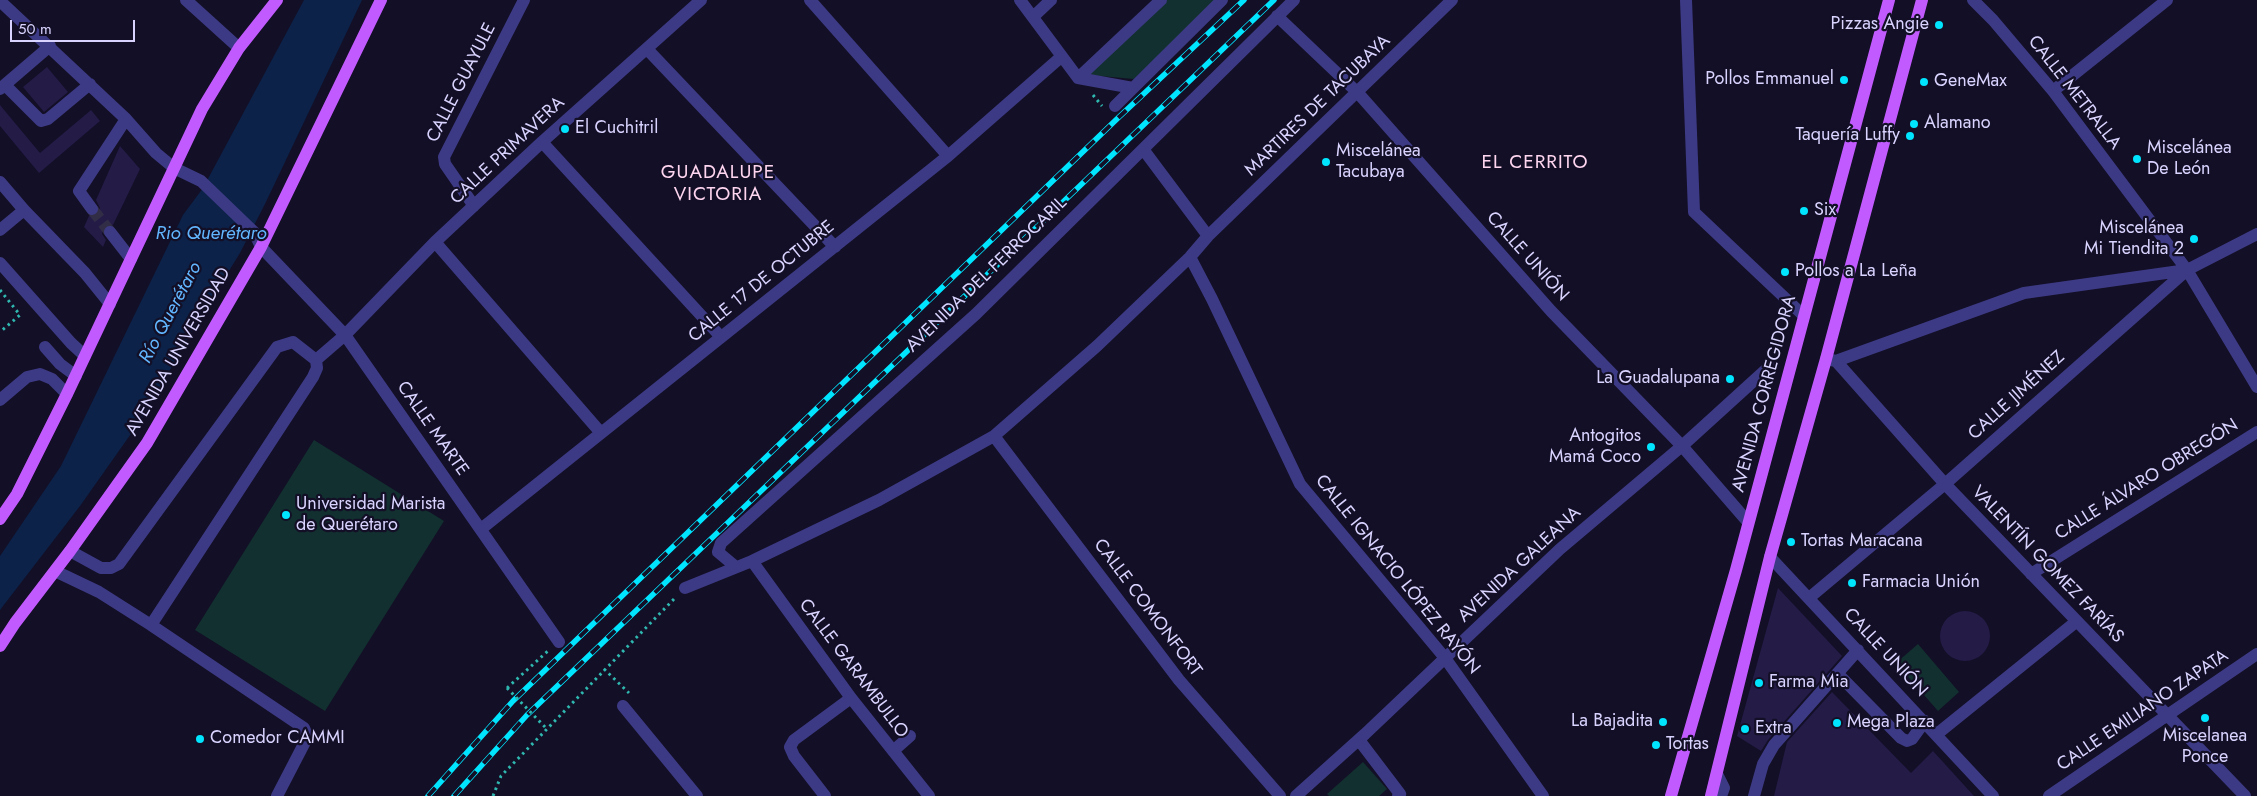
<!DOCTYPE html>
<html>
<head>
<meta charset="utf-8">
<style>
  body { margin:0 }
  #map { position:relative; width:2257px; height:796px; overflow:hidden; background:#130f26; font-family:Jost,sans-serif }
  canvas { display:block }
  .scale { position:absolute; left:10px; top:20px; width:125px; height:22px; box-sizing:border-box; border:2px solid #d9d4ff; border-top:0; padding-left:6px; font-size:15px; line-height:18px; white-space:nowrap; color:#d9d4ff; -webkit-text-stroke:4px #130f26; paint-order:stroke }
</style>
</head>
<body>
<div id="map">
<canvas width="2257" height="796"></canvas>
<div class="scale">50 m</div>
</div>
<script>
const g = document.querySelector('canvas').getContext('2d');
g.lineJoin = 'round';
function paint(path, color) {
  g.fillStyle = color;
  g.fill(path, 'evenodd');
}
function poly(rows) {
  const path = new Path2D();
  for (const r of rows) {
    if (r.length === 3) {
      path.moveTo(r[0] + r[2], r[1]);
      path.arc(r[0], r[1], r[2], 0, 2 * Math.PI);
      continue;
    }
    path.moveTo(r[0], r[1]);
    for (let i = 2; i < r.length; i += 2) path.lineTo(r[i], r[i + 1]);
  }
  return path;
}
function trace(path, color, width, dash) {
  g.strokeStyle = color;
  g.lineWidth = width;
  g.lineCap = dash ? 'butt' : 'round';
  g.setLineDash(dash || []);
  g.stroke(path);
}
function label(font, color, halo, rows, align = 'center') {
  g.font = font + ' Jost,sans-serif';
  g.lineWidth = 4.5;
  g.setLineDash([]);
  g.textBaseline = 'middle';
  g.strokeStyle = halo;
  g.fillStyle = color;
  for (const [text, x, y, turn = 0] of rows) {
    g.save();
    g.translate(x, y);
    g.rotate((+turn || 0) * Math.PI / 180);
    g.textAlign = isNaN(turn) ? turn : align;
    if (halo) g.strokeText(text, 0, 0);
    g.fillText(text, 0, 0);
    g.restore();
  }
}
const green = poly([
  [1167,0,1217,0,1134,79,1088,75],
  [314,440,444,521,325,711,195,630],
  [1918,644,1959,692,1938,711,1896,663],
  [1363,762,1387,789,1379,796,1329,796,1327,794]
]);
const water = poly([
  [304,0,362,0,265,204,240,253,196,324,145,414,80,506,0,610,0,556,61,466,183,215,203,188]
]);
const building = poly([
  [47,67,68,92,44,112,23,87],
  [0,105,40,153,91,110,100,121,39,173,0,126],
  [120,146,140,169,113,225,108,224,103,229,102,234,106,240,103,247,84,227,89,216,96,216,100,212,100,208,96,200],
  [1778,588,1842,656,1768,740,1761,751,1737,736],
  [1965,636,25],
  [1832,692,1911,773,1933,751,1974,796,1774,796,1787,742]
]);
const minorTunnel = poly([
  [92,209,110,232]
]);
const path = poly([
  [1093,95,1102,106],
  [0,290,20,315,0,332],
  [604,669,629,693],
  [507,688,549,650],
  [493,796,501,776,675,598]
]);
const minor = poly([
  [186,0,239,48],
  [810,0,948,156],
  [1020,0,1078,78],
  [1686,0,1694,212,1804,316],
  [1973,0,1993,20,2053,91,2187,270,2257,387],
  [0,1,126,119,156,153,174,168,201,181,254,232,261,247,345,335,559,642],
  [1277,16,1358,93,1551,311,1682,446,1748,522],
  [1033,17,1051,0],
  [647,49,835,247],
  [1078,78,1161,0],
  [1078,78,1133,88],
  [5,85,41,121,48,119,90,84],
  [0,89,50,46],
  [2053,91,2167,0],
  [1115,106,1222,0],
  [542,142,721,337],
  [1143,149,1208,236],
  [0,182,24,210,0,230],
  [474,206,445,164,444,157,524,0],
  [92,209,79,191,126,119],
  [24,210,85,273,110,304],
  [110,232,131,259],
  [435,242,601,433],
  [1190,257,1212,299,1300,484,1445,658,1543,796],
  [0,263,71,343,85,356],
  [45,347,60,364,76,376],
  [1826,359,1836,361,1945,484,2245,796],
  [316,360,345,335,435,242,542,142,701,0],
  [1836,361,2024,293,2187,270],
  [0,400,27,377,40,374,52,379,67,394],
  [994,436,1179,680,1280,796],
  [481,529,948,156,1061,57],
  [1770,557,1993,796],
  [752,561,851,698,929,796],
  [736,567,718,552,721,543,976,314,1294,0],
  [55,571,99,592,151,625,313,377,317,368,316,360,293,342,277,347,119,564,111,568,101,568,70,551],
  [2031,574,2257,432],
  [685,588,752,561,879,500,994,436,1097,346,1190,257,1208,236,1452,0],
  [1809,598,1945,484,2187,270,2257,234],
  [151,625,304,728,307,735,305,742,277,796],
  [1838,674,1901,738,1907,741,1912,739,1925,721],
  [623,706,697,796],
  [1937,734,2077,621],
  [1359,740,1400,794,1398,796],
  [893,751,910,736],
  [1717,774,1724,788,1721,796],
  [825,796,794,756,790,747,794,740,851,698],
  [1296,796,1365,734,1560,549,1682,446,1770,366],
  [1754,796,1763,764,1774,745,1858,650],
  [2049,796,2257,654]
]);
const major = poly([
  [0,519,17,494,67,394,202,109,239,48,277,0],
  [0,646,15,623,70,551,147,443,261,247,381,0],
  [1671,796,1736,570,1889,0],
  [1711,796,1770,557,1826,359,1922,0]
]);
const rail = poly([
  [428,796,513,701,1119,117,1244,0],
  [454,796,527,715,1274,0]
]);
const pathBridge = poly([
  [507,688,546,728]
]);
const markers = [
  [1939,25,5,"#00e5ff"],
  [1844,80,5,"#00e5ff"],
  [1924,82,5,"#00e5ff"],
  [1914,124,5,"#00e5ff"],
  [565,129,5,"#00e5ff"],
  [1910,136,5,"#00e5ff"],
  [2137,159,5,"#00e5ff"],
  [1326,162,5,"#00e5ff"],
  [1804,211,5,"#00e5ff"],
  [2194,239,5,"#00e5ff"],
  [1785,272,5,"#00e5ff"],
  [1730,379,5,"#00e5ff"],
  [1651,447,5,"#00e5ff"],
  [286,515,5,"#00e5ff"],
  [1791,542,5,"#00e5ff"],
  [1852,583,5,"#00e5ff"],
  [1759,683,5,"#00e5ff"],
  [2205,718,5,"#00e5ff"],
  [1663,722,5,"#00e5ff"],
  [1837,723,5,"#00e5ff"],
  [1745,729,5,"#00e5ff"],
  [200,739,5,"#00e5ff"],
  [1656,745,5,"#00e5ff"]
];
const poiNames = [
  ["Pizzas Angie",1929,25,"right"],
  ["Pollos Emmanuel",1834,80,"right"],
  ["GeneMax",1934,82],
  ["Alamano",1924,124],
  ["El Cuchitril",575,129],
  ["Taquería Luffy",1900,136,"right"],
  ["Miscelánea",2147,149],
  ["De León",2147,170],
  ["Miscelánea",1336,152],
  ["Tacubaya",1336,173],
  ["Six",1814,211],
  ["Miscelánea",2184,229,"right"],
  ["Mi Tiendita 2",2184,250,"right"],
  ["Pollos a La Leña",1795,272],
  ["La Guadalupana",1720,379,"right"],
  ["Antogitos",1641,437,"right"],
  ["Mamá Coco",1641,458,"right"],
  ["Universidad Marista",296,505],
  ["de Querétaro",296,526],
  ["Tortas Maracana",1801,542],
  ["Farmacia Unión",1862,583],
  ["Farma Mia",1769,683],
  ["La Bajadita",1653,722,"right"],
  ["Mega Plaza",1847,723],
  ["Extra",1755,729],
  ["Miscelanea",2205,737,"center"],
  ["Ponce",2205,758,"center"],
  ["Comedor CAMMI",210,739],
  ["Tortas",1666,745]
];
const streetNames = [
  ["CALLE GUAYULE",462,83,-63],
  ["CALLE METRALLA",2074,93,52],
  ["MARTIRES DE TACUBAYA",1318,106,-44],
  ["CALLE PRIMAVERA",508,151,-43],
  ["CALLE UNIÓN",1527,257,48],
  ["AVENIDA DEL FERROCARIL",987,275,-44],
  ["CALLE 17 DE OCTUBRE",762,282,-39],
  ["AVENIDA UNIVERSIDAD",179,352,-60],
  ["AVENIDA CORREGIDORA",1765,394,-75],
  ["CALLE JIMÉNEZ",2017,396,-42],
  ["CALLE MARTE",432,429,55],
  ["CALLE ÁLVARO OBREGÓN",2147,480,-32],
  ["AVENIDA GALEANA",1520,565,-43],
  ["VALENTÍN GOMEZ FARÍAS",2047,565,46],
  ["CALLE IGNACIO LÓPEZ RAYÓN",1397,575,51],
  ["CALLE COMONFORT",1147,608,53],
  ["CALLE UNIÓN",1885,653,47],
  ["CALLE GARAMBULLO",853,669,53],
  ["CALLE EMILIANO ZAPATA",2143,711,-34]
];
const neighbourhoodNames = [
  ["EL CERRITO",1535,163],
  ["GUADALUPE",718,173],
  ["VICTORIA",718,195]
];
const waterNames = [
  ["Rio Querétaro",211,234],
  ["Río Querétaro",171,313,-62]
];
paint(green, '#12302f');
paint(water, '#0c2248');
paint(building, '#241b47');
trace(minorTunnel, '#312d47', 12, [12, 6]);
trace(path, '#2fb8b0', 3, [2.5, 4]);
trace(minor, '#3d3a85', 12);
trace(major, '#c25bff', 12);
trace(rail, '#00e5ff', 5.5);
trace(rail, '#130f26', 4, [11]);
trace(pathBridge, '#2fb8b0', 3, [2.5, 4]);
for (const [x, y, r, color] of markers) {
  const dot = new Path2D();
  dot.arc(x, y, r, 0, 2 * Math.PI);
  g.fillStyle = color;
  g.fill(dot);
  trace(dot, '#130f26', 2);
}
label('18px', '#d9d4ff', '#130f26', poiNames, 'left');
label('18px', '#d9d4ff', '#130f26', streetNames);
g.letterSpacing = '1px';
label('19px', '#ffd6f0', '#130f26', neighbourhoodNames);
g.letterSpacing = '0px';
label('italic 19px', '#62b6ff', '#130f26', waterNames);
</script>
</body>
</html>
